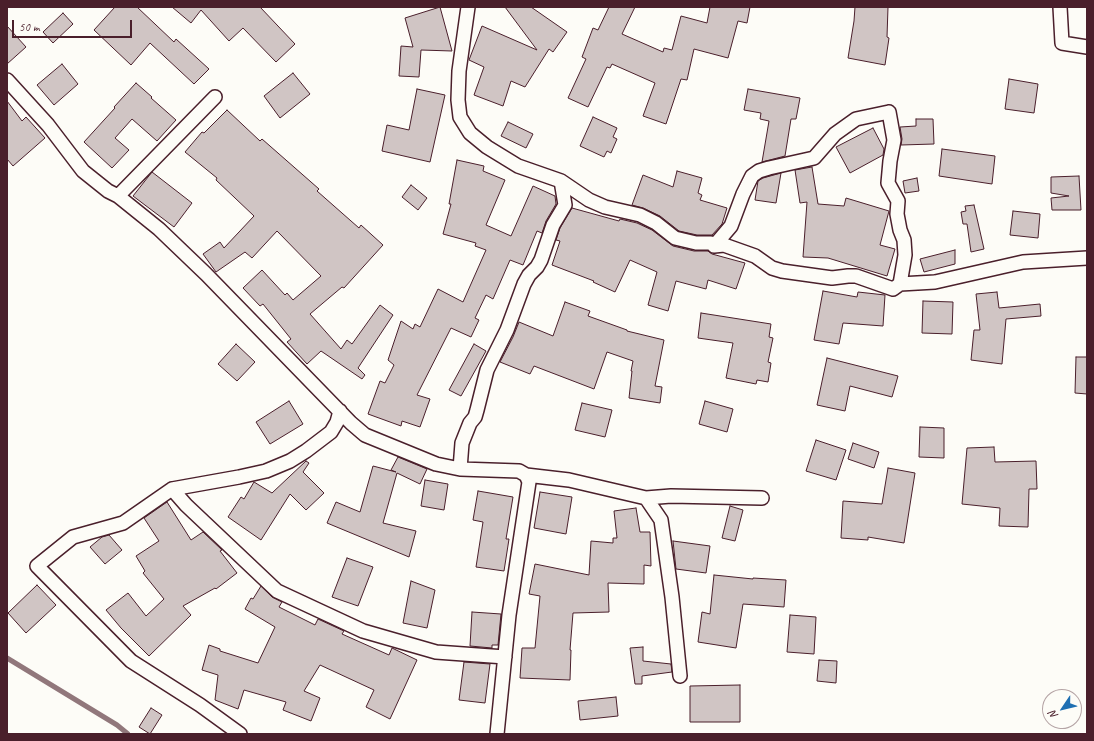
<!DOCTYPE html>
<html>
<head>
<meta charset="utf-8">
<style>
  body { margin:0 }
  #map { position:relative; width:1094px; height:741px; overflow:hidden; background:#fdfcf7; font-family:Caveat,sans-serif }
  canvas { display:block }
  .frame { position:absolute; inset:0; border:8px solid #4a1f2b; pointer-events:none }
  .north { position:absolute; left:1042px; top:689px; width:40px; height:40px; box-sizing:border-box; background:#fdfcf7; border:1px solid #b5a4a5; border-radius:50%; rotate:235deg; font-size:11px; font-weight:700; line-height:16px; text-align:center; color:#4a1f2b }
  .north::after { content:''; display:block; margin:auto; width:14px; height:18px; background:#1f6fb2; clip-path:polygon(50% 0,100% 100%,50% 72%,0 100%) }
  .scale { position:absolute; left:12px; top:20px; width:120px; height:18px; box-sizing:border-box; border:2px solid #4a1f2b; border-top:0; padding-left:5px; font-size:12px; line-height:14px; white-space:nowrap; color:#4a1f2b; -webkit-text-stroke:3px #fdfcf7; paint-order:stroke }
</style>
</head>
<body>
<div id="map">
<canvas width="1094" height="741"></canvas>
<div class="frame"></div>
<div class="north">N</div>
<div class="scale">50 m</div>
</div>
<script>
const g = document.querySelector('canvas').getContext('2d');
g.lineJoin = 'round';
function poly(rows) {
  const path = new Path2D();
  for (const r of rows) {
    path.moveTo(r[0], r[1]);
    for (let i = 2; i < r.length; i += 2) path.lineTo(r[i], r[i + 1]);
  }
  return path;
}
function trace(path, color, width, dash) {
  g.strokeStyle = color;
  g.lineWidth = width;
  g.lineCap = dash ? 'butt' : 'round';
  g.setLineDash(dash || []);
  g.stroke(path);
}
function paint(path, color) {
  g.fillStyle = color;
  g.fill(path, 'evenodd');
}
const stream = poly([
  [7,658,117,725,128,734]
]);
const building = poly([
  [115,7,137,7,174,42,176,39,209,69,194,84,150,43,131,65,94,30,115,7],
  [172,7,260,7,295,44,276,62,243,28,229,41,201,10,191,23,172,7],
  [440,7,452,51,421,50,419,77,399,76,401,46,413,47,405,18,440,7],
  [505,7,531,7,567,32,553,52,549,49,525,87,511,81,503,106,474,95,484,67,469,60,482,26,537,50,505,7],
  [609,7,635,7,622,34,663,52,664,48,672,50,681,16,707,23,710,7,750,7,747,23,738,21,728,58,694,49,687,80,681,79,666,124,643,116,655,83,612,64,610,68,607,67,588,107,568,98,586,59,582,57,593,28,598,30,609,7],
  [855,7,888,7,887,37,889,38,885,65,848,58,854,21,855,7],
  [63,13,73,24,53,43,43,32,63,13],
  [7,26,26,47,7,64,7,26],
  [62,64,78,84,54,105,37,85,62,64],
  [293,73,310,94,280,118,264,96,293,73],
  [1009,79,1038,84,1034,113,1005,109,1009,79],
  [136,83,152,97,151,98,176,120,157,141,132,119,115,138,129,150,112,168,84,142,115,108,114,107,136,83],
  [417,89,445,95,430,162,382,151,387,125,409,130,417,89],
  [748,89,800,98,796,119,791,119,785,156,762,162,769,121,760,119,761,113,744,110,748,89],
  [7,101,22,121,26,117,45,138,13,166,7,159,7,101],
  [227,110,260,141,262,139,319,189,317,191,359,228,361,225,383,245,344,288,342,287,310,314,341,349,347,340,352,344,380,305,393,315,358,368,365,375,362,379,321,351,307,364,287,342,291,339,263,304,260,306,243,288,262,270,285,295,287,293,293,300,321,276,277,231,252,258,245,252,216,272,203,254,220,242,224,248,254,216,216,180,217,178,185,152,202,132,204,133,227,110],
  [593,117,617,128,613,137,617,139,611,153,607,151,604,157,580,146,593,117],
  [916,119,933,119,934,144,901,145,902,139,900,127,916,126,916,119],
  [508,122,533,134,526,148,501,136,508,122],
  [873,128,884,149,883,155,850,173,836,147,873,128],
  [942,149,995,156,992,184,939,176,942,149],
  [457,160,484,166,483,171,505,180,486,225,511,236,533,186,555,196,556,204,546,221,542,233,537,231,523,265,510,260,493,299,486,295,475,318,479,320,471,337,451,328,417,395,430,399,420,427,402,421,401,426,368,414,380,381,385,383,394,365,388,360,401,321,413,329,415,324,420,327,438,289,463,302,486,250,475,246,476,243,443,234,451,204,449,204,457,160],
  [812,167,818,204,844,206,846,198,889,211,880,245,895,249,887,276,828,258,803,257,807,202,800,203,795,170,812,167],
  [677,171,702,178,698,193,702,195,700,200,727,208,722,224,712,235,697,235,679,231,660,216,643,208,632,205,643,175,673,187,677,171],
  [152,172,192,203,174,227,133,196,152,172],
  [781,173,776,203,755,200,758,181,763,178,781,173],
  [1079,176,1081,210,1052,210,1051,198,1069,196,1051,193,1051,177,1079,176],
  [917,178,919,191,905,193,903,181,917,178],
  [411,185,427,198,418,210,402,197,411,185],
  [974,205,984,249,971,252,967,224,963,224,961,212,966,211,965,206,974,205],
  [572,208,619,221,620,219,637,223,652,230,673,246,694,251,708,251,712,254,745,263,736,289,708,280,706,289,676,281,668,311,648,305,657,272,630,260,615,292,593,282,594,281,552,265,560,241,556,240,560,228,572,208],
  [1013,211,1040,214,1038,238,1010,235,1013,211],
  [955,250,955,264,924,272,920,259,955,250],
  [823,291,857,297,858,292,885,295,883,326,843,323,839,344,814,340,823,291],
  [997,292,999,308,1040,304,1041,316,1006,319,1002,364,971,360,974,330,980,330,976,294,997,292],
  [923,301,953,302,952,334,922,333,923,301],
  [565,302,590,311,588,316,627,330,627,331,664,340,655,386,662,387,660,403,629,398,632,371,631,371,633,361,607,352,594,389,534,366,530,374,500,362,513,337,519,322,553,336,565,302],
  [701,313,771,324,769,337,773,338,768,362,771,363,768,382,757,380,756,384,726,378,733,343,698,338,701,313],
  [236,344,255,362,237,381,218,364,236,344],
  [474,344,486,351,461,396,449,390,474,344],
  [1076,357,1087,357,1087,394,1075,393,1076,357],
  [827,358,898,376,892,397,850,386,845,411,817,405,827,358],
  [289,401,303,424,270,444,256,422,289,401],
  [705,401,733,409,727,432,699,424,705,401],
  [582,403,612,410,605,437,575,430,582,403],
  [920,427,944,428,944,458,919,457,920,427],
  [816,440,846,450,836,480,806,471,816,440],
  [853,443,879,452,874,468,848,459,853,443],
  [994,447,995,462,1036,461,1037,489,1029,489,1028,527,999,526,1000,508,962,504,967,448,994,447],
  [398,457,427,469,420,484,397,473,383,523,416,531,409,557,327,523,336,502,360,512,373,466,396,472,391,470,398,457],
  [306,461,309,463,303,472,324,493,306,510,290,494,261,540,228,517,241,497,244,499,254,482,272,493,306,461],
  [888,468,915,473,904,543,868,537,868,540,841,538,843,501,882,504,888,468],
  [425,480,448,484,444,510,421,506,425,480],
  [478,491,513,497,506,539,509,539,504,571,476,567,483,522,473,520,478,491],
  [540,492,572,497,566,534,534,528,540,492],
  [167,502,191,540,203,532,222,550,220,551,237,573,216,589,215,588,183,606,191,615,149,656,121,628,106,610,128,593,146,616,164,599,143,573,145,571,136,556,159,541,144,518,167,502],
  [730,506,743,510,735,541,722,538,730,506],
  [636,508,640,532,650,532,651,566,644,565,644,584,608,583,609,612,573,613,570,650,571,650,570,680,520,678,522,648,535,648,540,596,529,594,535,564,589,575,591,541,613,543,613,538,617,538,614,511,636,508],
  [109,535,122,550,105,564,90,547,102,537,109,535],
  [673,541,710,546,706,573,676,569,673,541],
  [347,558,373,567,358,606,332,597,347,558],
  [714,575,753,579,753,578,786,580,784,607,743,604,736,648,698,642,702,612,710,614,714,575],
  [411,581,435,590,427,628,403,623,411,581],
  [37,585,56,605,26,633,8,613,37,585],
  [261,586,272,597,282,602,279,607,315,625,318,619,344,631,342,634,389,655,392,648,417,660,390,719,366,707,374,690,320,665,304,691,320,698,311,721,283,710,286,702,244,690,238,709,215,700,218,675,202,670,209,645,220,649,220,651,258,663,275,627,245,609,251,598,253,599,261,586],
  [472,612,501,614,498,645,492,645,492,648,470,646,472,612],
  [790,615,816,617,814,654,787,652,790,615],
  [643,647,643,661,671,664,672,672,642,676,642,684,635,684,630,648,643,647],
  [819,660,837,661,836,683,817,681,819,660],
  [464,662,490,664,485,703,459,700,464,662],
  [740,685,740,722,690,722,690,686,740,685],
  [616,697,618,716,580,720,578,701,616,697],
  [151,708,162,715,150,734,139,727,151,708]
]);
const minor = poly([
  [468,7,459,71,458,100,460,117,470,133,487,147,518,166,561,181,589,200,605,207,640,215,656,223,675,238,696,243,711,243,714,246,724,245,755,256,772,268,782,271,832,278,848,276,856,276,893,289,900,284,905,255,904,240,900,230,897,214,898,201,888,183,890,161,894,140,889,112,856,119,835,134,814,158,769,168,759,171,752,176,743,194,731,226,714,246],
  [1060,7,1062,43,1087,47],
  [7,80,48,125,83,171,108,191,118,196,159,229,206,274,351,423,365,435,436,464,460,469,519,471,526,475,569,480,646,498,671,496,762,498],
  [118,196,215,97],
  [900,284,935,282,1023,262,1087,258],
  [340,411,337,422,331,432,306,451,290,461,266,471,239,477,172,489,186,505,277,591,363,631,436,652,505,657],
  [460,469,462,443,470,423,475,417,477,410,487,370,507,330,524,284,529,275,537,267,541,260,553,225,565,205,561,181],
  [172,489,123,523,73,537,37,566,131,661,200,705,240,734],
  [646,498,661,520,672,597,680,676],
  [497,734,509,615,529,482,526,475]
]);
trace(stream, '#91777b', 5);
paint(building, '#d0c5c4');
trace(building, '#4a1f2b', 1);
trace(minor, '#4a1f2b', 16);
trace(minor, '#fdfcf7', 13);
</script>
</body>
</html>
